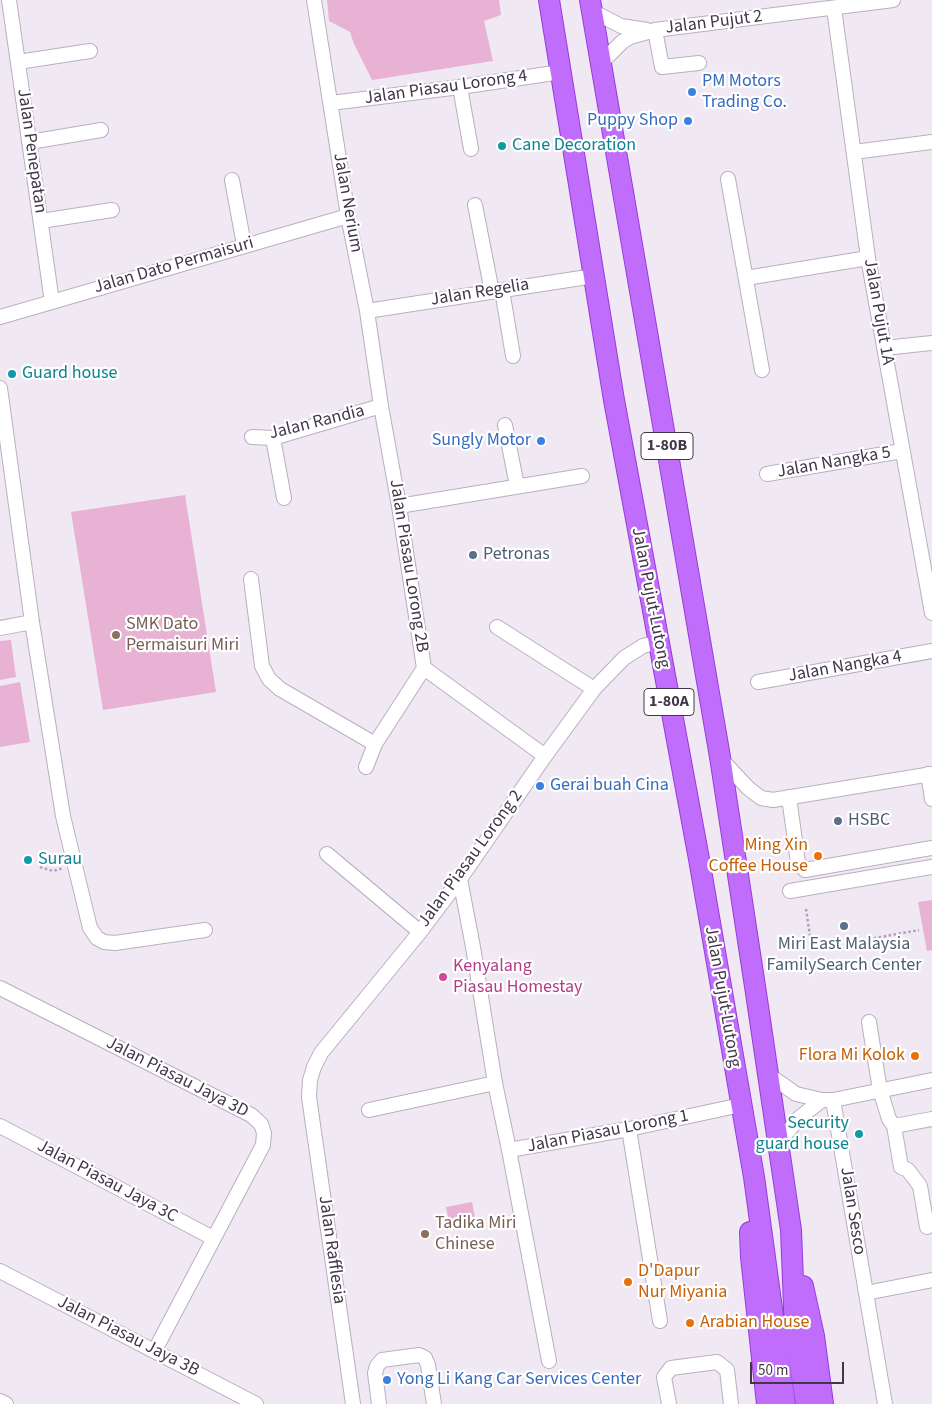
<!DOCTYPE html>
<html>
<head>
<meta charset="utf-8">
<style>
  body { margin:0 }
  #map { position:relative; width:932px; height:1404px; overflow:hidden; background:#f0e9f4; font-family:"Source Sans 3",sans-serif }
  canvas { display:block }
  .scale { position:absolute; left:750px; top:1362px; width:94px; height:22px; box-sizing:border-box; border:2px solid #403748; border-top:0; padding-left:6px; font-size:15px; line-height:18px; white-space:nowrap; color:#403748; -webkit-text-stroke:4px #fff; paint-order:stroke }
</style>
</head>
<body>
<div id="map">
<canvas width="932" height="1404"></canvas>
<div class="scale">50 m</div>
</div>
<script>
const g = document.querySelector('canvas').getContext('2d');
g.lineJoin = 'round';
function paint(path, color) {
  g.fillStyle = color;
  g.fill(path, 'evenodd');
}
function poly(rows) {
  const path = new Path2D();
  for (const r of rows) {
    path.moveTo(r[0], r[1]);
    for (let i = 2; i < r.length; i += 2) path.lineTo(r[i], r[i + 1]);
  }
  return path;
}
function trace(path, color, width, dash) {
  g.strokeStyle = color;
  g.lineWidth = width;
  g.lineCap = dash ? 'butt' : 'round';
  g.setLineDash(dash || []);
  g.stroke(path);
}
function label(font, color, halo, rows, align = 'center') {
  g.font = font + ' "Source Sans 3",sans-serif';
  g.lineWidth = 4.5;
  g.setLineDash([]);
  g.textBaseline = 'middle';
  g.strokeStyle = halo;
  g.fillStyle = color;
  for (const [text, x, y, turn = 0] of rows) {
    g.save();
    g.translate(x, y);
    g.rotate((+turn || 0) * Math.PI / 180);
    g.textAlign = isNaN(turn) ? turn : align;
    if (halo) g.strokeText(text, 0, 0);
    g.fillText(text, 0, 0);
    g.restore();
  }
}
const green = poly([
  [327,0,499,0,501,15,484,21,493,61,372,80,354,44,350,32,329,21],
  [185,495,216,692,103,710,71,512],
  [11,640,16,677,0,680,0,641],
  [20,682,30,742,0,747,0,686],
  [932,900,932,950,927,951,918,902],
  [472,1202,475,1217,449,1222,446,1207]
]);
const path = poly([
  [40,867,53,871,64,868],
  [806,909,811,943,813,945,821,948,838,946],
  [864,940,919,930]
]);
const minor = poly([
  [9,0,52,302],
  [314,0,348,216,367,311,381,406,399,506,424,668,545,756],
  [834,8,868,258,932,613],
  [592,11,621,26,647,30],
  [655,30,662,67,699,63],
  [18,62,90,51],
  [601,63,622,42,630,37,655,30,893,0],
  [460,87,471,149],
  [331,103,460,87,561,72],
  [30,142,101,130],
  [854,152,932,142],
  [728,179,762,370],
  [232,180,244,245],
  [475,205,492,292],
  [41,221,112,210],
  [746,278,868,258],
  [502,290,513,356],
  [367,311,594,276],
  [0,317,348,216],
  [884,348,932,343],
  [0,388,32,622,63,816,90,928,97,938,104,942,115,943,205,930],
  [505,425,517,486],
  [252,437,273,438,381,406],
  [273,438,284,498],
  [767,474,902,451],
  [399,506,582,476],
  [251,579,262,666,269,679,280,689,375,744,424,668],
  [497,627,594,689],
  [0,628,32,622],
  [758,682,932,651],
  [720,758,748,788,761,798,773,800,932,774],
  [366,767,375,744],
  [928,774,932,799],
  [789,797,798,863,805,870,932,848],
  [327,854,420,932],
  [460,879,473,947,495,1083,509,1150,629,1129,741,1105],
  [790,891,932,867],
  [0,988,251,1115,261,1124,264,1133,263,1145,155,1350],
  [869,1022,880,1090,889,1119,894,1126],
  [769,1075,796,1094,822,1100,833,1100,932,1080],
  [833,1100,885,1404],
  [369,1110,495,1083],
  [0,1126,213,1238],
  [629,1129,660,1321],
  [778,1143,799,1118,822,1100],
  [509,1150,549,1361],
  [927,1227,920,1186,908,1170,901,1167,894,1126,932,1119],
  [0,1271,256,1404],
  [866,1293,932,1280],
  [0,1401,6,1404],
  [353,1404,309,1097,310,1080,314,1067,321,1053,420,932,460,879,545,756,594,689,624,658,643,646,658,642],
  [379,1404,375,1373,377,1366,382,1360,419,1355,425,1358,428,1365,434,1404],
  [669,1404,664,1377,671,1368,717,1362,727,1370,731,1404]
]);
const highway = poly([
  [549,0,614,400,699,859,754,1177,785,1404],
  [590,0,720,757,756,993,791,1230,795,1332,806,1404],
  [750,1232,751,1257,767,1404],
  [803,1286,814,1336,823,1404]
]);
const markers = [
  [692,92,5,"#3f7fe0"],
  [688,121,5,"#3f7fe0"],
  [502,146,5,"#0f9aa8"],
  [12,374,5,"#0f9aa8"],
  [541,441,5,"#3f7fe0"],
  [473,555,5,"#5c6f8a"],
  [116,635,5,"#8d6e63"],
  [540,786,5,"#3f7fe0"],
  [838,821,5,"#5c6f8a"],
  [818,856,5,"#e8710a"],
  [28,860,5,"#0f9aa8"],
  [844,926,5,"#5c6f8a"],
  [443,977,5,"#d1479c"],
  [915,1056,5,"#e8710a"],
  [859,1134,5,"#0f9aa8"],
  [425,1234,5,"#8d6e63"],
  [628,1282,5,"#e8710a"],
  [690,1323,5,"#e8710a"],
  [387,1380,5,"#3f7fe0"]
];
const shields = [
  [667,446,52],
  [669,702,50]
];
const shieldNames = [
  ["1-80B",667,446],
  ["1-80A",669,702]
];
const streetNames = [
  ["Jalan Pujut 2",714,23,-7],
  ["Jalan Piasau Lorong 4",446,88,-8],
  ["Jalan Penepatan",31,151,82],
  ["Jalan Nerium",347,203,80],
  ["Jalan Dato Permaisuri",174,266,-16],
  ["Jalan Regelia",480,293,-9],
  ["Jalan Pujut 1A",878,312,80],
  ["Jalan Randia",317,423,-14],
  ["Jalan Nangka 5",834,463,-10],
  ["Jalan Piasau Lorong 2B",408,566,81],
  ["Jalan Pujut-Lutong",650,598,79],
  ["Jalan Nangka 4",845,667,-10],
  ["Jalan Piasau Lorong 2",471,859,-54],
  ["Jalan Pujut-Lutong",722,997,80],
  ["Jalan Piasau Jaya 3D",177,1078,27],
  ["Jalan Piasau Lorong 1",608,1132,-11],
  ["Jalan Piasau Jaya 3C",107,1182,28],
  ["Jalan Sesco",852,1211,81],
  ["Jalan Rafflesia",331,1250,82],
  ["Jalan Piasau Jaya 3B",128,1337,27]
];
const shopNames = [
  ["PM Motors",702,82],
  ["Trading Co.",702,103],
  ["Puppy Shop",678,121,"right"],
  ["Sungly Motor",531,441,"right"],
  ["Gerai buah Cina",550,786],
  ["Yong Li Kang Car Services Center",397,1380]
];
const cultureNames = [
  ["Cane Decoration",512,146],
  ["Guard house",22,374],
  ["Surau",38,860],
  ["Security",849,1124,"right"],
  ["guard house",849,1145,"right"]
];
const serviceNames = [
  ["Petronas",483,555],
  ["HSBC",848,821],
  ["Miri East Malaysia",844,945,"center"],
  ["FamilySearch Center",844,966,"center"]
];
const educationNames = [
  ["SMK Dato",126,625],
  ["Permaisuri Miri",126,646],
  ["Tadika Miri",435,1224],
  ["Chinese",435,1245]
];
const foodNames = [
  ["Ming Xin",808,846],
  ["Coffee House",808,867],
  ["Flora Mi Kolok",905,1056],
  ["D'Dapur",638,1272,"left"],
  ["Nur Miyania",638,1293,"left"],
  ["Arabian House",700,1323,"left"]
];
const hotelNames = [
  ["Kenyalang",453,967],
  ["Piasau Homestay",453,988]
];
paint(green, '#e7b2d3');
trace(minor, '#baaec2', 16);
trace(highway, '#953cdb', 22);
trace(path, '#b19dc1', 2.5, [2.5, 2.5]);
trace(minor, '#fff', 14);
trace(highway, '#c16dfb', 20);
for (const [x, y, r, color] of markers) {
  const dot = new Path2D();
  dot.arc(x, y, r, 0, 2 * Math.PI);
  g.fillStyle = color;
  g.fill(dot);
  trace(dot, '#fff', 2);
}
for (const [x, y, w] of shields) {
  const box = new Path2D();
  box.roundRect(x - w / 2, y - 13.5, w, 27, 4);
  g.fillStyle = '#fff';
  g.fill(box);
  trace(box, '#403748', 1);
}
label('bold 16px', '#403748', null, shieldNames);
label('18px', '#403748', '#fff', streetNames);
label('18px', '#366cbe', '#fff', shopNames, 'left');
label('18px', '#0d838f', '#fff', cultureNames, 'left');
label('18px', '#4e5e75', '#fff', serviceNames, 'left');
label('18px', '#785e54', '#fff', educationNames, 'left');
label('18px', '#c56008', '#fff', foodNames, 'right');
label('18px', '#b23c85', '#fff', hotelNames, 'left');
</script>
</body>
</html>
